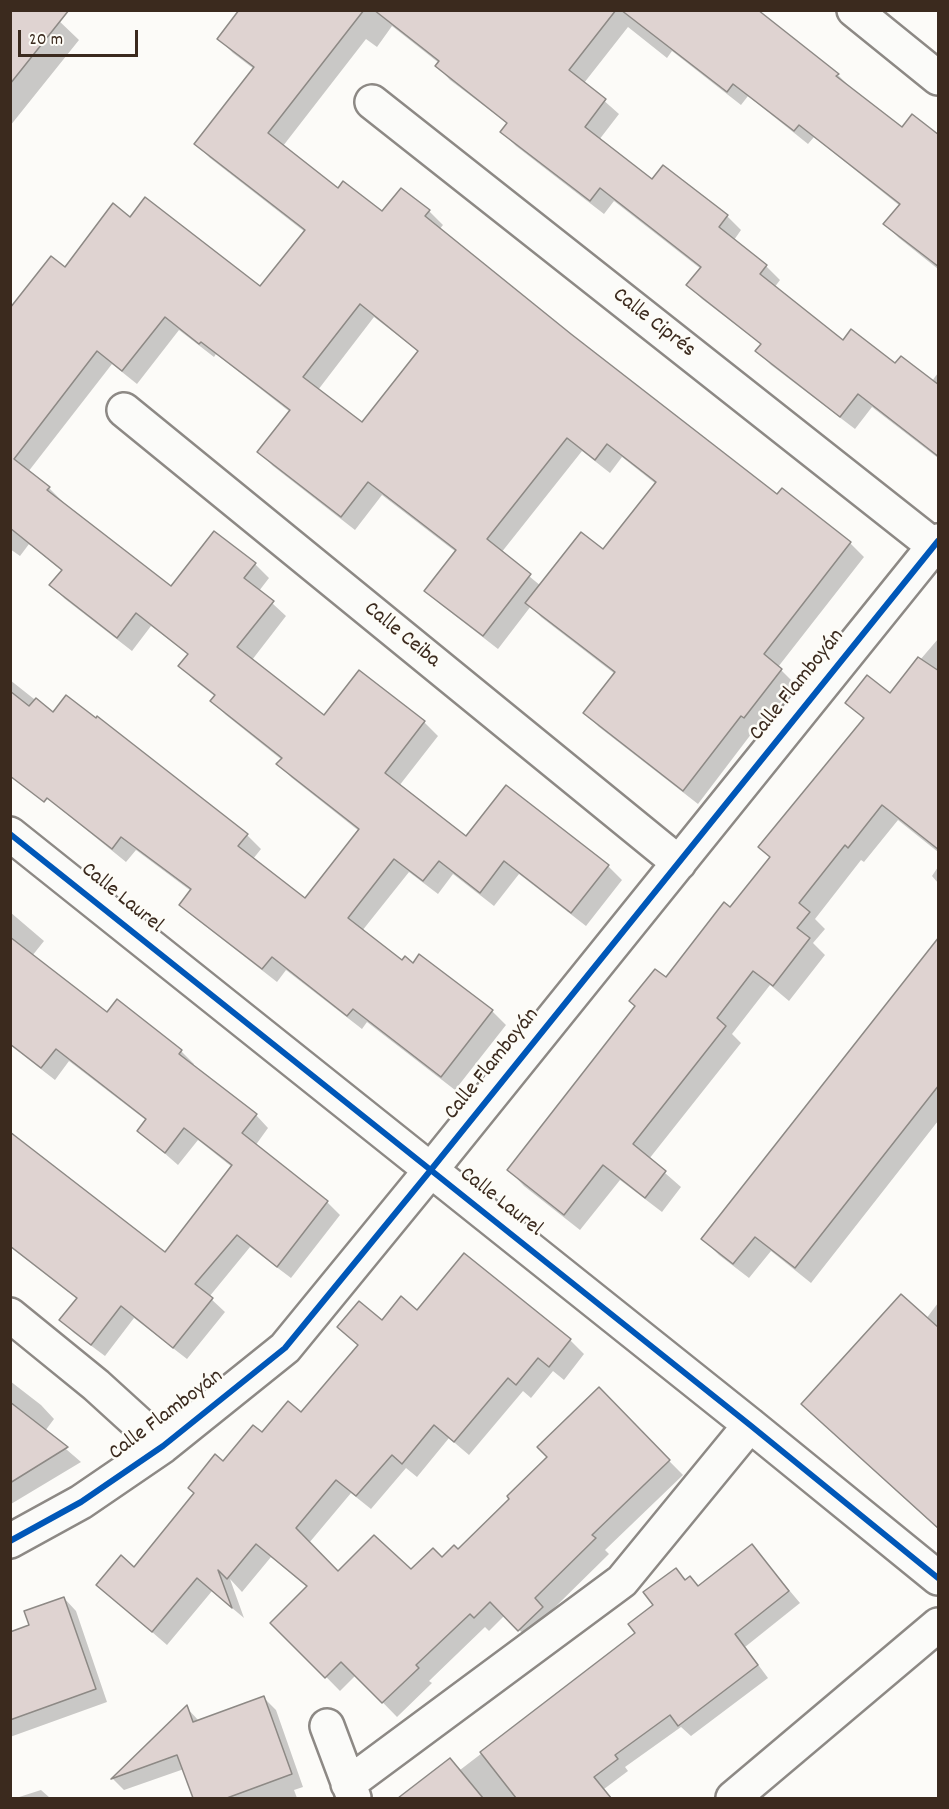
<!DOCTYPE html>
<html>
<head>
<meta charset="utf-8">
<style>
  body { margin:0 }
  #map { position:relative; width:949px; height:1809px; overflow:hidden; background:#fcfbf8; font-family:Dekko,sans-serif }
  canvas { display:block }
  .frame { position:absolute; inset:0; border:12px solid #3b2a1e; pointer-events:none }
  .scale { position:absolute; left:18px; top:30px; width:120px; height:27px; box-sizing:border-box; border:3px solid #3b2a1e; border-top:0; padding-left:8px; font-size:18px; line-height:21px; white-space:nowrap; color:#3b2a1e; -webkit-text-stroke:4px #fdfcf7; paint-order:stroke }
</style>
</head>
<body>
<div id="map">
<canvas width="949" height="1809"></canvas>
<div class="frame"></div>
<div class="scale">20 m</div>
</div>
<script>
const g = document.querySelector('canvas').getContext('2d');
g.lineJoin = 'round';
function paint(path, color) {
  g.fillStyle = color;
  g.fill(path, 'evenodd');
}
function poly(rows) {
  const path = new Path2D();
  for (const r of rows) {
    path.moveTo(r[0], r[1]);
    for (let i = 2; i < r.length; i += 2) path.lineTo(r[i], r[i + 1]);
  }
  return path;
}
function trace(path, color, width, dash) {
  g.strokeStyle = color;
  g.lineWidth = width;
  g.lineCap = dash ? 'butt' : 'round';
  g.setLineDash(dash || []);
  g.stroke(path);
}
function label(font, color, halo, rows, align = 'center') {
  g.font = font + ' Dekko,sans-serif';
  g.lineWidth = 5;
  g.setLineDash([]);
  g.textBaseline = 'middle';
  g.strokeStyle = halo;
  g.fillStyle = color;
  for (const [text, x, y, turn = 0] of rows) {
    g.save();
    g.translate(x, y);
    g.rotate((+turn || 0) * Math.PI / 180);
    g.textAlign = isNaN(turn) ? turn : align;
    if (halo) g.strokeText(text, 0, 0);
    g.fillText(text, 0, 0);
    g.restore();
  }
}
const shadow = poly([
  [10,10,56,18,79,40,10,126],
  [241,10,724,10,838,75,852,89,902,129,938,136,938,269,899,238,885,224,900,206,814,137,808,144,748,96,741,105,672,51,667,58,628,27,584,83,619,114,599,140,652,181,727,216,741,230,734,240,766,266,780,280,774,288,843,342,932,381,938,373,938,458,872,407,855,429,771,365,757,351,762,345,702,299,688,285,701,269,614,201,604,214,516,146,502,132,508,124,450,80,437,66,439,63,392,26,377,47,366,39,283,146,338,190,383,213,429,211,443,225,439,230,570,335,778,497,850,543,864,557,778,667,795,684,758,731,755,729,698,804,599,727,585,713,615,674,541,617,531,606,498,649,440,604,426,591,456,552,382,495,355,530,273,466,259,452,290,412,216,354,214,357,179,330,137,384,112,364,28,472,49,488,63,502,62,503,172,588,255,564,269,578,259,591,286,616,252,660,325,717,360,672,424,722,438,736,399,786,467,838,608,866,622,880,586,926,519,874,494,906,453,874,438,894,409,872,362,931,402,962,492,1011,506,1025,455,1090,367,1022,362,1029,286,970,277,982,195,918,181,905,191,891,136,850,126,862,10,768,10,680,53,714,247,835,261,849,253,859,305,900,359,831,292,778,278,764,282,760,226,715,212,701,216,697,194,680,180,666,189,655,151,626,132,651,65,599,51,585,62,571,29,544,20,556,10,549,10,310,130,219,261,288,305,232,210,158,196,144,254,69,233,53,219,39],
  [374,317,419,352,362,424,318,390],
  [582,451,610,473,622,457,656,484,604,551,541,586,501,553],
  [938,639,938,852,898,820,864,862,861,860,815,919,825,929,813,943,825,955,789,1001,770,985,732,1034,741,1043,649,1159,681,1187,662,1212,620,1180,580,1230,524,1186,509,1170,666,979,730,909,771,858,865,720,847,703,890,695],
  [938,867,938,883,932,876],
  [10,912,44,941,32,956,107,1014,181,1051,194,1064,192,1066,256,1115,268,1128,255,1146,327,1202,340,1215,291,1278,250,1247,209,1297,225,1312,187,1359,134,1318,105,1356,74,1333,61,1320,77,1299,10,1247,10,1131,29,1148,165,1254,232,1167,198,1140,178,1165,139,1131,147,1121,69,1061,55,1080,10,1045],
  [938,939,938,1121,811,1283,771,1251,749,1278,719,1255,703,1239],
  [464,1255,570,1340,584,1354,564,1380,553,1371,531,1398,523,1391,469,1455,449,1438,417,1477,406,1468,371,1509,351,1493,309,1543,338,1573,411,1571,458,1551,512,1499,549,1457,599,1390,683,1475,605,1550,609,1554,548,1614,556,1622,533,1644,505,1615,489,1631,485,1627,429,1681,432,1683,397,1717,356,1675,340,1691,273,1623,308,1588,271,1557,242,1592,230,1579,244,1618,212,1591,167,1645,98,1585,135,1569,224,1463,263,1434,302,1414,359,1346,339,1327,382,1323,417,1312],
  [938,1303,938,1529,821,1422,926,1319],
  [10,1381,41,1405,54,1419,45,1431,81,1462,11,1504],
  [752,1546,800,1603,745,1647,768,1678,691,1736,681,1727,625,1767,628,1771,604,1789,612,1798,401,1798,450,1760,460,1770,637,1634,676,1570,687,1581,699,1587],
  [64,1598,76,1611,107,1702,10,1737,10,1634,31,1626],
  [263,1697,276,1710,303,1787,294,1790,297,1798,195,1798,184,1769,124,1790,113,1779,186,1707,199,1721],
  [41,1790,50,1798,16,1798]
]);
const building = poly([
  [10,10,69,10,10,84,10,10],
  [239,10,364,10,268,133,338,188,343,181,382,211,401,188,430,210,425,216,571,334,777,494,782,488,851,542,764,654,782,669,744,718,741,716,683,791,583,713,615,672,525,603,581,532,603,549,656,482,607,444,595,460,567,438,487,539,531,574,483,636,424,591,456,550,368,482,341,517,257,452,290,410,201,342,199,344,165,317,122,371,97,351,14,459,50,487,47,490,171,586,214,531,256,563,244,578,274,601,237,647,324,715,359,670,425,721,385,773,466,836,506,785,609,865,571,913,504,861,480,893,439,861,423,881,394,859,348,918,402,960,405,956,413,963,419,954,493,1010,441,1077,353,1009,347,1016,272,957,262,969,179,905,191,889,121,837,112,849,47,798,44,802,10,776,10,691,29,706,36,698,53,712,66,695,96,718,97,716,248,834,238,846,305,898,359,829,276,764,282,758,210,701,215,695,178,666,188,654,136,613,117,638,49,585,62,570,10,528,10,308,51,256,65,267,113,203,130,217,145,197,260,286,305,230,194,144,254,67,217,39,239,10],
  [360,304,418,351,362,422,303,377,360,304],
  [374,10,616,10,569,70,606,99,585,127,652,179,663,165,728,215,719,227,767,265,760,274,843,340,851,329,895,363,901,356,939,385,939,457,858,394,840,417,755,351,761,344,686,285,701,267,600,188,590,201,500,132,507,123,435,66,439,61,374,10],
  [621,10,758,10,839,74,836,76,902,127,912,114,939,135,939,267,883,224,900,204,799,125,794,131,733,84,727,92,621,10],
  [918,657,939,671,939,850,882,805,848,848,845,845,799,903,810,912,797,928,810,938,773,986,753,971,717,1018,726,1026,633,1144,666,1171,645,1198,603,1165,564,1215,507,1170,635,1006,629,1001,655,969,666,977,724,902,730,907,770,857,758,847,864,718,845,703,867,675,890,693,918,657],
  [10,937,107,1012,117,999,182,1050,179,1054,257,1114,242,1133,328,1201,277,1267,237,1235,195,1284,213,1298,173,1348,121,1306,91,1345,59,1320,77,1298,10,1246,10,1132,165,1252,232,1165,184,1128,165,1153,137,1131,146,1119,56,1049,41,1068,10,1044,10,937],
  [939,937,939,1085,795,1268,755,1237,733,1264,701,1239,939,937],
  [464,1253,571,1339,549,1367,538,1358,516,1385,508,1378,454,1442,434,1425,402,1464,392,1455,356,1496,336,1480,296,1528,338,1571,374,1535,411,1569,433,1548,442,1557,454,1545,458,1549,509,1499,507,1496,547,1457,537,1447,599,1387,670,1460,592,1535,596,1538,535,1598,543,1607,518,1631,490,1602,474,1618,470,1614,416,1665,419,1668,382,1703,341,1662,325,1678,270,1623,307,1586,256,1544,227,1579,218,1570,232,1608,197,1578,152,1632,96,1585,121,1555,134,1567,194,1493,188,1488,215,1454,223,1461,253,1425,262,1432,288,1401,301,1412,358,1345,337,1327,359,1301,382,1320,401,1296,417,1310,464,1253],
  [901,1294,939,1328,939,1529,801,1404,901,1294],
  [10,1402,68,1447,10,1483,10,1402],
  [752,1544,789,1591,735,1634,758,1665,678,1726,670,1715,615,1755,618,1759,594,1777,611,1798,516,1798,480,1752,635,1633,628,1624,653,1605,643,1592,676,1568,685,1580,690,1576,698,1586,752,1544],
  [64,1597,96,1689,10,1720,10,1632,29,1625,24,1611,64,1597],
  [264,1696,292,1774,227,1798,193,1798,177,1755,111,1779,187,1705,193,1722,264,1696],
  [450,1758,483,1798,398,1798,450,1758]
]);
const street = poly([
  [854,10,938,78],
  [372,102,934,546],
  [124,410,679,863],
  [10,834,750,1425,938,1578],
  [10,1315,96,1385,163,1446],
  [10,1541,81,1502,163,1446,285,1348,430,1171,938,541],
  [327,1726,354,1798],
  [348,1784,622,1581,750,1425]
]);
const secondary = poly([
  [733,1798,938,1625]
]);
const cycleway = poly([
  [10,834,750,1425,938,1578],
  [10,1541,81,1502,163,1446,285,1348,430,1171,938,541]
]);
const streetNames = [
  ["Calle Ciprés",653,324,38],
  ["Calle Ceiba",401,636,39],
  ["Calle Flamboyán",798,686,-51],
  ["Calle Laurel",121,899,39],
  ["Calle Flamboyán",493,1065,-51],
  ["Calle Laurel",500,1203,38],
  ["Calle Flamboyán",167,1416,-37]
];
paint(shadow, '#0003');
paint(building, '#dfd3d1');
trace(building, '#8d8985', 1.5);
trace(street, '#8d8985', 38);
trace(secondary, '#8d8985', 38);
trace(street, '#fbfbf9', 33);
trace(secondary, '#fbfbf9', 33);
trace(cycleway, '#0057b8', 6);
label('22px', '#3b2a1e', '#fdfcf7', streetNames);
</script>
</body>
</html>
